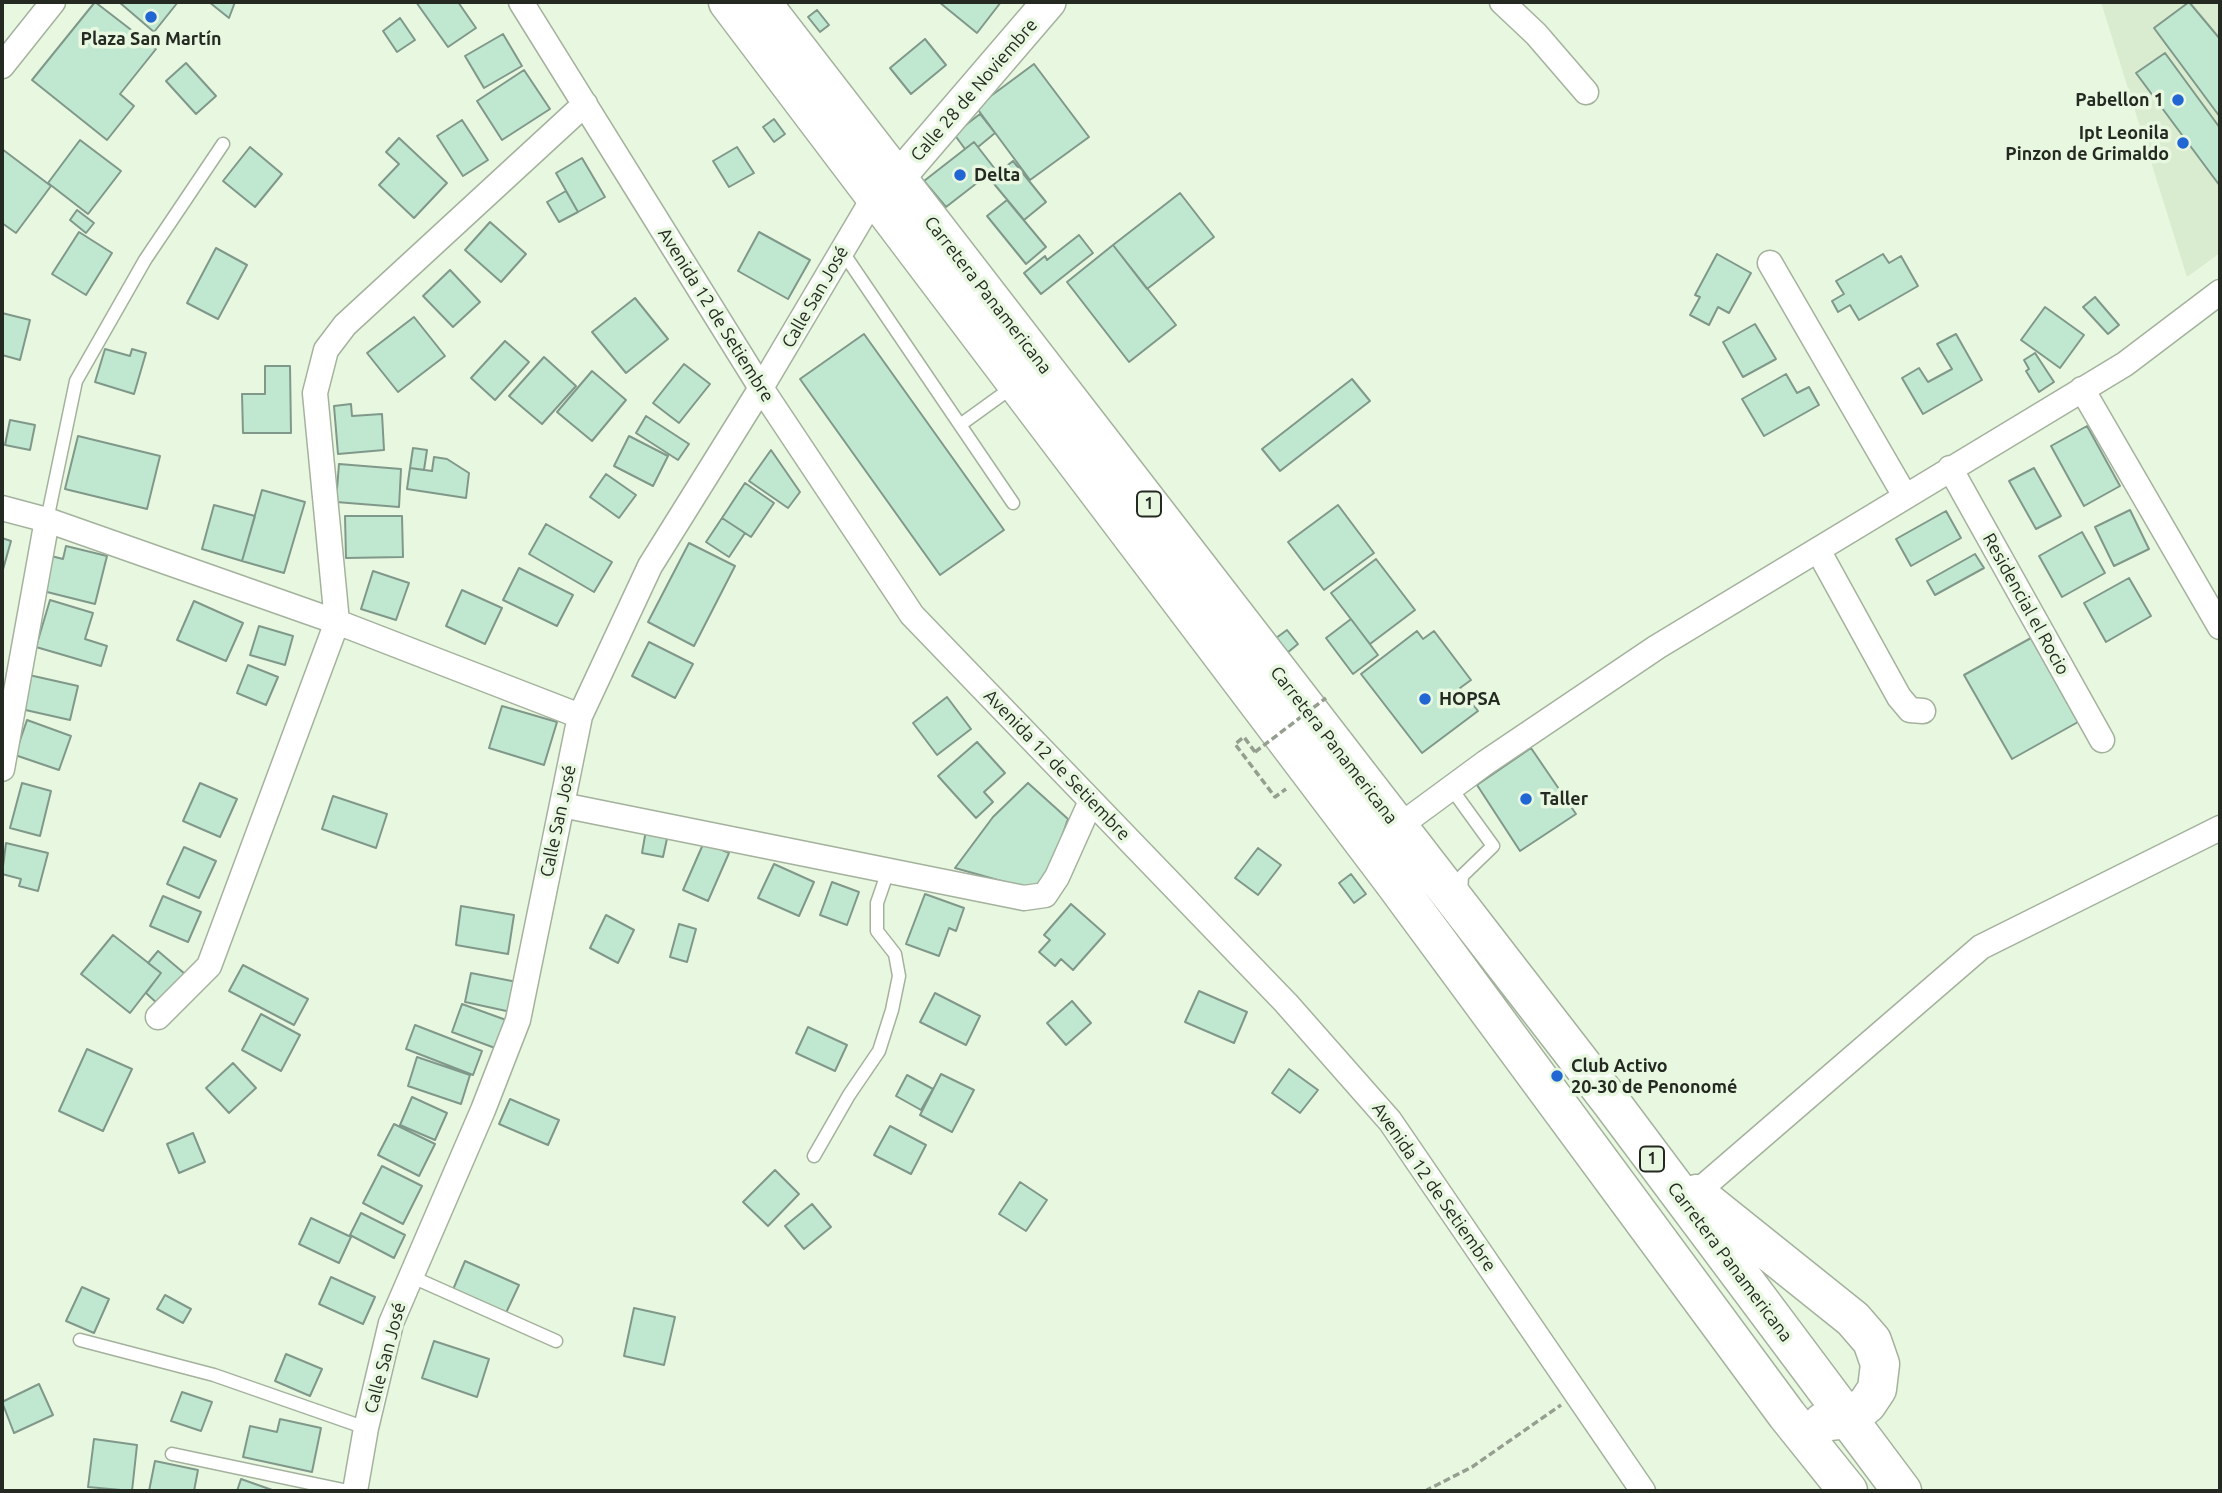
<!DOCTYPE html>
<html>
<head>
<meta charset="utf-8">
<style>
  body { margin:0 }
  #map { position:relative; width:2222px; height:1493px; overflow:hidden; background:#e8f7e0; font-family:Ubuntu,sans-serif }
  canvas { display:block }
  .frame { position:absolute; inset:0; border:4px solid #242921; pointer-events:none }
</style>
</head>
<body>
<div id="map">
<canvas width="2222" height="1493"></canvas>
<div class="frame"></div>
</div>
<script>
const g = document.querySelector('canvas').getContext('2d');
g.lineJoin = 'round';
function paint(path, color) {
  g.fillStyle = color;
  g.fill(path, 'evenodd');
}
function poly(rows) {
  const path = new Path2D();
  for (const r of rows) {
    path.moveTo(r[0], r[1]);
    for (let i = 2; i < r.length; i += 2) path.lineTo(r[i], r[i + 1]);
  }
  return path;
}
function trace(path, color, width, dash) {
  g.strokeStyle = color;
  g.lineWidth = width;
  g.lineCap = dash ? 'butt' : 'round';
  g.setLineDash(dash || []);
  g.stroke(path);
}
function label(font, color, halo, rows, align = 'center') {
  g.font = font + ' Ubuntu,sans-serif';
  g.lineWidth = 7;
  g.setLineDash([]);
  g.textBaseline = 'middle';
  g.strokeStyle = halo;
  g.fillStyle = color;
  for (const [text, x, y, turn = 0] of rows) {
    g.save();
    g.translate(x, y);
    g.rotate((+turn || 0) * Math.PI / 180);
    g.textAlign = isNaN(turn) ? turn : align;
    if (halo) g.strokeText(text, 0, 0);
    g.fillText(text, 0, 0);
    g.restore();
  }
}
const built = poly([
  [2101,2,2220,2,2220,253,2187,277]
]);
const building = poly([
  [95,2,156,49,120,94,134,106,107,140,32,80,95,2],
  [119,2,178,2,154,32,119,2],
  [209,2,235,2,229,18,209,2],
  [416,2,458,2,476,28,448,47,416,2],
  [939,2,1001,2,977,33,939,2],
  [2189,2,2220,39,2220,117,2154,28,2189,2],
  [817,10,829,25,820,32,808,17,817,10],
  [400,18,415,40,397,52,383,31,400,18],
  [503,34,522,66,484,88,465,56,503,34],
  [925,39,946,65,911,94,890,68,925,39],
  [2165,53,2220,128,2220,186,2136,73,2165,53],
  [186,63,216,96,196,114,166,81,186,63],
  [1034,64,1089,137,1030,180,976,107,1034,64],
  [524,70,550,109,502,140,477,101,524,70],
  [980,114,995,133,978,147,974,142,965,149,954,134,980,114],
  [774,119,785,134,774,142,763,127,774,119],
  [462,120,488,160,463,176,437,136,462,120],
  [399,138,447,183,414,218,379,185,399,164,386,152,399,138],
  [80,140,121,171,88,214,48,183,80,140],
  [974,142,995,169,946,207,924,181,974,142],
  [250,147,282,174,255,207,223,181,250,147],
  [737,147,754,173,729,187,713,161,737,147],
  [2,149,51,186,16,233,2,223,2,149],
  [582,158,605,197,578,212,556,173,582,158],
  [1013,161,1046,202,1024,220,990,179,1013,161],
  [566,191,578,212,559,222,547,202,566,191],
  [1180,193,1214,237,1147,289,1113,245,1180,193],
  [1007,200,1046,247,1026,264,987,216,1007,200],
  [77,210,94,223,86,233,70,220,77,210],
  [490,222,526,254,501,282,465,250,490,222],
  [79,232,112,253,86,295,52,274,79,232],
  [759,232,810,260,788,299,738,271,759,232],
  [1079,235,1093,253,1041,294,1024,273,1045,256,1047,260,1079,235],
  [1113,245,1176,325,1129,362,1067,282,1113,245],
  [216,248,247,265,218,319,187,303,216,248],
  [1717,254,1751,273,1729,313,1718,307,1709,325,1690,315,1700,297,1695,295,1717,254],
  [1883,254,1889,263,1901,256,1918,286,1859,320,1850,305,1838,312,1832,301,1844,294,1836,281,1883,254],
  [450,270,480,302,453,327,423,296,450,270],
  [2095,297,2119,325,2108,334,2083,307,2095,297],
  [635,298,668,339,626,373,592,332,635,298],
  [2045,307,2084,335,2060,368,2021,340,2045,307],
  [2,313,30,320,20,360,2,355,2,313],
  [414,317,445,356,398,392,367,353,414,317],
  [1755,324,1776,359,1743,377,1723,342,1755,324],
  [864,334,1004,530,940,575,800,379,864,334],
  [1956,334,1982,380,1923,414,1902,378,1919,368,1928,382,1952,369,1937,344,1956,334],
  [505,341,529,362,495,400,471,378,505,341],
  [105,349,130,356,132,349,146,353,134,394,95,382,105,349],
  [2035,353,2054,382,2039,392,2026,371,2029,369,2024,360,2035,353],
  [544,357,576,386,542,424,509,396,544,357],
  [684,364,710,384,679,423,653,403,684,364],
  [265,366,290,366,291,433,243,433,242,394,265,394,265,366],
  [592,371,626,400,592,441,557,412,592,371],
  [1786,374,1797,393,1809,387,1819,405,1764,436,1742,399,1786,374],
  [1352,379,1370,401,1280,471,1262,449,1352,379],
  [351,404,352,416,382,414,384,450,338,454,334,406,351,404],
  [646,416,689,444,678,460,636,433,646,416],
  [10,420,35,425,30,450,5,445,10,420],
  [2087,426,2120,486,2084,506,2051,446,2087,426],
  [78,436,160,456,147,509,65,489,78,436],
  [629,436,668,456,653,486,614,466,629,436],
  [413,448,427,450,424,470,410,468,413,448],
  [771,450,800,492,788,508,749,481,771,450],
  [434,457,447,459,469,473,466,498,407,489,410,468,432,471,434,457],
  [339,464,401,469,399,507,336,502,339,464],
  [2034,468,2061,516,2036,529,2009,481,2034,468],
  [606,474,636,495,619,518,590,497,606,474],
  [745,483,774,503,751,537,722,518,745,483],
  [262,490,305,502,284,573,242,561,262,490],
  [214,505,255,516,242,561,202,549,214,505],
  [1338,505,1374,553,1324,590,1288,542,1338,505],
  [2130,510,2149,549,2114,566,2095,527,2130,510],
  [1946,511,1961,538,1911,566,1896,539,1946,511],
  [345,516,402,516,403,557,346,558,345,516],
  [722,518,745,533,729,557,706,542,722,518],
  [546,524,612,562,594,592,529,554,546,524],
  [2082,532,2105,573,2062,597,2039,556,2082,532],
  [2,538,11,541,2,573,2,538],
  [689,543,735,566,694,646,648,622,689,543],
  [66,546,107,556,95,604,43,591,51,556,63,559,66,546],
  [1975,554,1984,568,1935,595,1927,581,1975,554],
  [1376,559,1415,610,1370,644,1331,593,1376,559],
  [519,568,573,595,557,626,503,600,519,568],
  [373,571,409,583,396,620,361,609,373,571],
  [2129,578,2151,616,2106,642,2084,603,2129,578],
  [462,590,502,608,485,644,446,626,462,590],
  [50,600,93,613,85,639,107,646,101,666,36,647,50,600],
  [194,601,243,623,226,661,177,640,194,601],
  [1351,619,1378,655,1353,674,1326,638,1351,619],
  [259,626,293,636,285,665,250,655,259,626],
  [1287,630,1298,644,1287,653,1276,638,1287,630],
  [1417,631,1423,639,1434,631,1471,680,1460,688,1478,711,1422,753,1361,674,1417,631],
  [2031,638,2078,722,2012,759,1964,675,2031,638],
  [649,642,693,664,675,698,632,676,649,642],
  [248,665,278,677,266,705,237,693,248,665],
  [29,675,78,686,70,720,21,709,29,675],
  [947,697,971,729,937,755,913,723,947,697],
  [502,706,557,722,544,765,489,748,502,706],
  [27,720,71,736,59,770,15,755,27,720],
  [977,742,1005,773,984,792,993,802,976,818,938,776,977,742],
  [1531,748,1576,814,1520,851,1477,785,1531,748],
  [22,783,51,791,40,836,10,828,22,783],
  [200,783,237,799,220,837,183,821,200,783],
  [1028,783,1068,819,1056,853,1037,891,955,868,993,817,1028,783],
  [333,796,387,814,376,848,322,829,333,796],
  [646,830,668,834,663,857,642,853,646,830],
  [704,842,729,853,708,901,683,890,704,842],
  [6,843,48,853,38,891,19,886,21,879,2,874,6,843],
  [184,847,216,861,199,898,167,884,184,847],
  [1258,848,1281,865,1258,895,1235,878,1258,848],
  [774,864,814,882,799,916,758,898,774,864],
  [1351,874,1366,894,1354,903,1339,883,1351,874],
  [832,882,859,892,847,925,820,915,832,882],
  [925,894,964,908,956,931,949,928,939,956,906,944,925,894],
  [163,896,201,912,188,942,150,926,163,896],
  [1071,904,1105,934,1073,970,1061,959,1055,966,1039,952,1050,940,1044,935,1071,904],
  [461,906,514,915,508,954,456,945,461,906],
  [606,915,634,930,618,963,590,948,606,915],
  [679,924,696,929,687,962,670,957,679,924],
  [113,935,161,973,130,1013,81,974,113,935],
  [158,951,185,974,159,1005,146,993,161,973,148,963,158,951],
  [243,965,308,999,294,1025,229,991,243,965],
  [471,973,517,982,511,1012,465,1002,471,973],
  [1199,991,1247,1012,1234,1043,1185,1022,1199,991],
  [935,993,980,1016,966,1045,920,1022,935,993],
  [1072,1001,1091,1023,1066,1045,1047,1023,1072,1001],
  [462,1004,506,1020,495,1048,452,1032,462,1004],
  [261,1014,300,1035,281,1071,242,1050,261,1014],
  [415,1025,482,1051,473,1075,406,1049,415,1025],
  [808,1027,847,1045,835,1071,796,1053,808,1027],
  [87,1049,132,1069,103,1131,59,1111,87,1049],
  [417,1057,470,1075,461,1104,408,1086,417,1057],
  [233,1063,256,1088,229,1113,206,1088,233,1063],
  [1289,1069,1318,1090,1300,1113,1272,1093,1289,1069],
  [941,1074,974,1090,952,1132,920,1115,941,1074],
  [907,1075,933,1089,921,1110,896,1096,907,1075],
  [412,1097,447,1113,435,1140,400,1125,412,1097],
  [510,1099,559,1120,548,1145,499,1124,510,1099],
  [394,1124,435,1144,419,1176,378,1155,394,1124],
  [890,1126,926,1145,911,1174,874,1155,890,1126],
  [193,1133,205,1162,179,1173,167,1144,193,1133],
  [382,1166,422,1186,403,1224,363,1203,382,1166],
  [775,1170,799,1194,768,1226,743,1202,775,1170],
  [1020,1182,1047,1200,1026,1231,999,1214,1020,1182],
  [812,1204,831,1227,804,1249,785,1226,812,1204],
  [361,1213,405,1235,394,1258,350,1235,361,1213],
  [311,1218,351,1237,339,1263,299,1244,311,1218],
  [465,1261,519,1285,505,1315,452,1292,465,1261],
  [331,1277,375,1297,363,1324,319,1304,331,1277],
  [82,1287,109,1299,94,1333,66,1321,82,1287],
  [165,1295,191,1309,183,1323,157,1309,165,1295],
  [634,1308,675,1317,664,1365,624,1356,634,1308],
  [434,1341,489,1359,477,1397,422,1378,434,1341],
  [286,1354,322,1369,310,1396,275,1381,286,1354],
  [39,1384,53,1415,14,1433,2,1402,39,1384],
  [182,1392,212,1402,201,1431,171,1421,182,1392],
  [280,1419,321,1428,312,1472,243,1457,250,1426,277,1432,280,1419],
  [94,1439,137,1445,132,1491,88,1487,94,1439],
  [155,1461,198,1470,194,1491,149,1491,155,1461],
  [241,1479,275,1491,237,1491,241,1479]
]);
const path = poly([
  [1255,752,1244,737,1235,744,1275,797,1286,789],
  [1425,1491,1472,1467,1561,1405]
]);
const lane = poly([
  [842,251,1013,503],
  [960,425,1014,386],
  [47,520,76,381,145,260,223,144],
  [1451,788,1493,846,1462,876,1461,894],
  [814,1156,849,1095,879,1051,892,1010,899,976,895,954,877,931,877,903,888,871],
  [410,1276,556,1341],
  [80,1340,214,1375,366,1428],
  [172,1454,348,1491]
]);
const street = poly([
  [521,2,761,388,912,615,1286,1003,1390,1121,1643,1491],
  [1502,2,1536,34,1586,92],
  [2,66,53,2],
  [1770,263,1905,496],
  [2082,389,2220,627],
  [1950,468,2102,740],
  [2,508,47,520,337,622,580,716],
  [1818,550,1899,697,1910,710,1923,711],
  [2,769,47,520],
  [562,805,1024,898,1045,895,1057,877,1091,801],
  [1398,827,1485,763,1657,647,2125,364,2220,292],
  [158,1017,209,966,337,622,315,393,326,350,345,325,585,104],
  [1696,1193,1981,947,2220,828],
  [355,1491,366,1428,391,1323,483,1110,518,1020,580,716,650,566,761,388,874,197]
]);
const secondary = poly([
  [898,178,1049,2]
]);
const highway = poly([
  [728,2,1393,881,1787,1415,1848,1491],
  [761,2,1611,1102,1902,1491],
  [1697,1194,1853,1319,1872,1341,1880,1364,1877,1389,1867,1404,1848,1419,1823,1422]
]);
const pathBridge = poly([
  [1255,752,1326,698]
]);
const markers = [
  [151,17,7,"#2167d3"],
  [2178,100,7,"#2167d3"],
  [2183,143,7,"#2167d3"],
  [960,175,7,"#2167d3"],
  [1425,699,7,"#2167d3"],
  [1526,799,7,"#2167d3"],
  [1557,1076,7,"#2167d3"]
];
const shields = [
  [1149,504,24],
  [1652,1159,24]
];
const shieldNames = [
  ["1",1149,504],
  ["1",1652,1159]
];
const poiNames = [
  ["Plaza San Martín",151,39,"center"],
  ["Pabellon 1",2164,100,"right"],
  ["Ipt Leonila",2169,133,"right"],
  ["Pinzon de Grimaldo",2169,154,"right"],
  ["Delta",974,175],
  ["HOPSA",1439,699],
  ["Taller",1540,799],
  ["Club Activo",1571,1066],
  ["20-30 de Penonomé",1571,1087]
];
const streetNames = [
  ["Calle 28 de Noviembre",974,90,-49],
  ["Carretera Panamericana",988,295,52],
  ["Calle San José",815,297,-60],
  ["Avenida 12 de Setiembre",716,315,58],
  ["Residencial el Rocio",2026,604,61],
  ["Carretera Panamericana",1334,745,52],
  ["Avenida 12 de Setiembre",1057,765,46],
  ["Calle San José",558,821,-78],
  ["Avenida 12 de Setiembre",1434,1187,55],
  ["Carretera Panamericana",1730,1262,53],
  ["Calle San José",385,1358,-75]
];
paint(built, '#d9eccf');
paint(building, '#c0e8d1');
trace(building, '#80988a', 2);
trace(lane, '#a4b29d', 15);
trace(street, '#a4b29d', 27);
trace(secondary, '#a4b29d', 36);
trace(highway, '#a4b29d', 41);
trace(path, '#959f8f', 3.5, [7, 3.5]);
trace(lane, '#fff', 12);
trace(street, '#fff', 24);
trace(secondary, '#fff', 33);
trace(highway, '#fff', 38);
trace(pathBridge, '#959f8f', 3.5, [7, 3.5]);
for (const [x, y, r, color] of markers) {
  const dot = new Path2D();
  dot.arc(x, y, r, 0, 2 * Math.PI);
  g.fillStyle = color;
  g.fill(dot);
  trace(dot, '#e8f7e0', 2.5);
}
for (const [x, y, w] of shields) {
  const box = new Path2D();
  box.roundRect(x - w / 2, y - 12.5, w, 25, 5);
  g.fillStyle = '#e8f7e0';
  g.fill(box);
  trace(box, '#242921', 2);
}
label('bold 16px', '#242921', null, shieldNames);
label('bold 18px', '#242921', '#e8f7e0', poiNames, 'left');
label('18px', '#242921', '#e8f7e0', streetNames);
</script>
</body>
</html>
